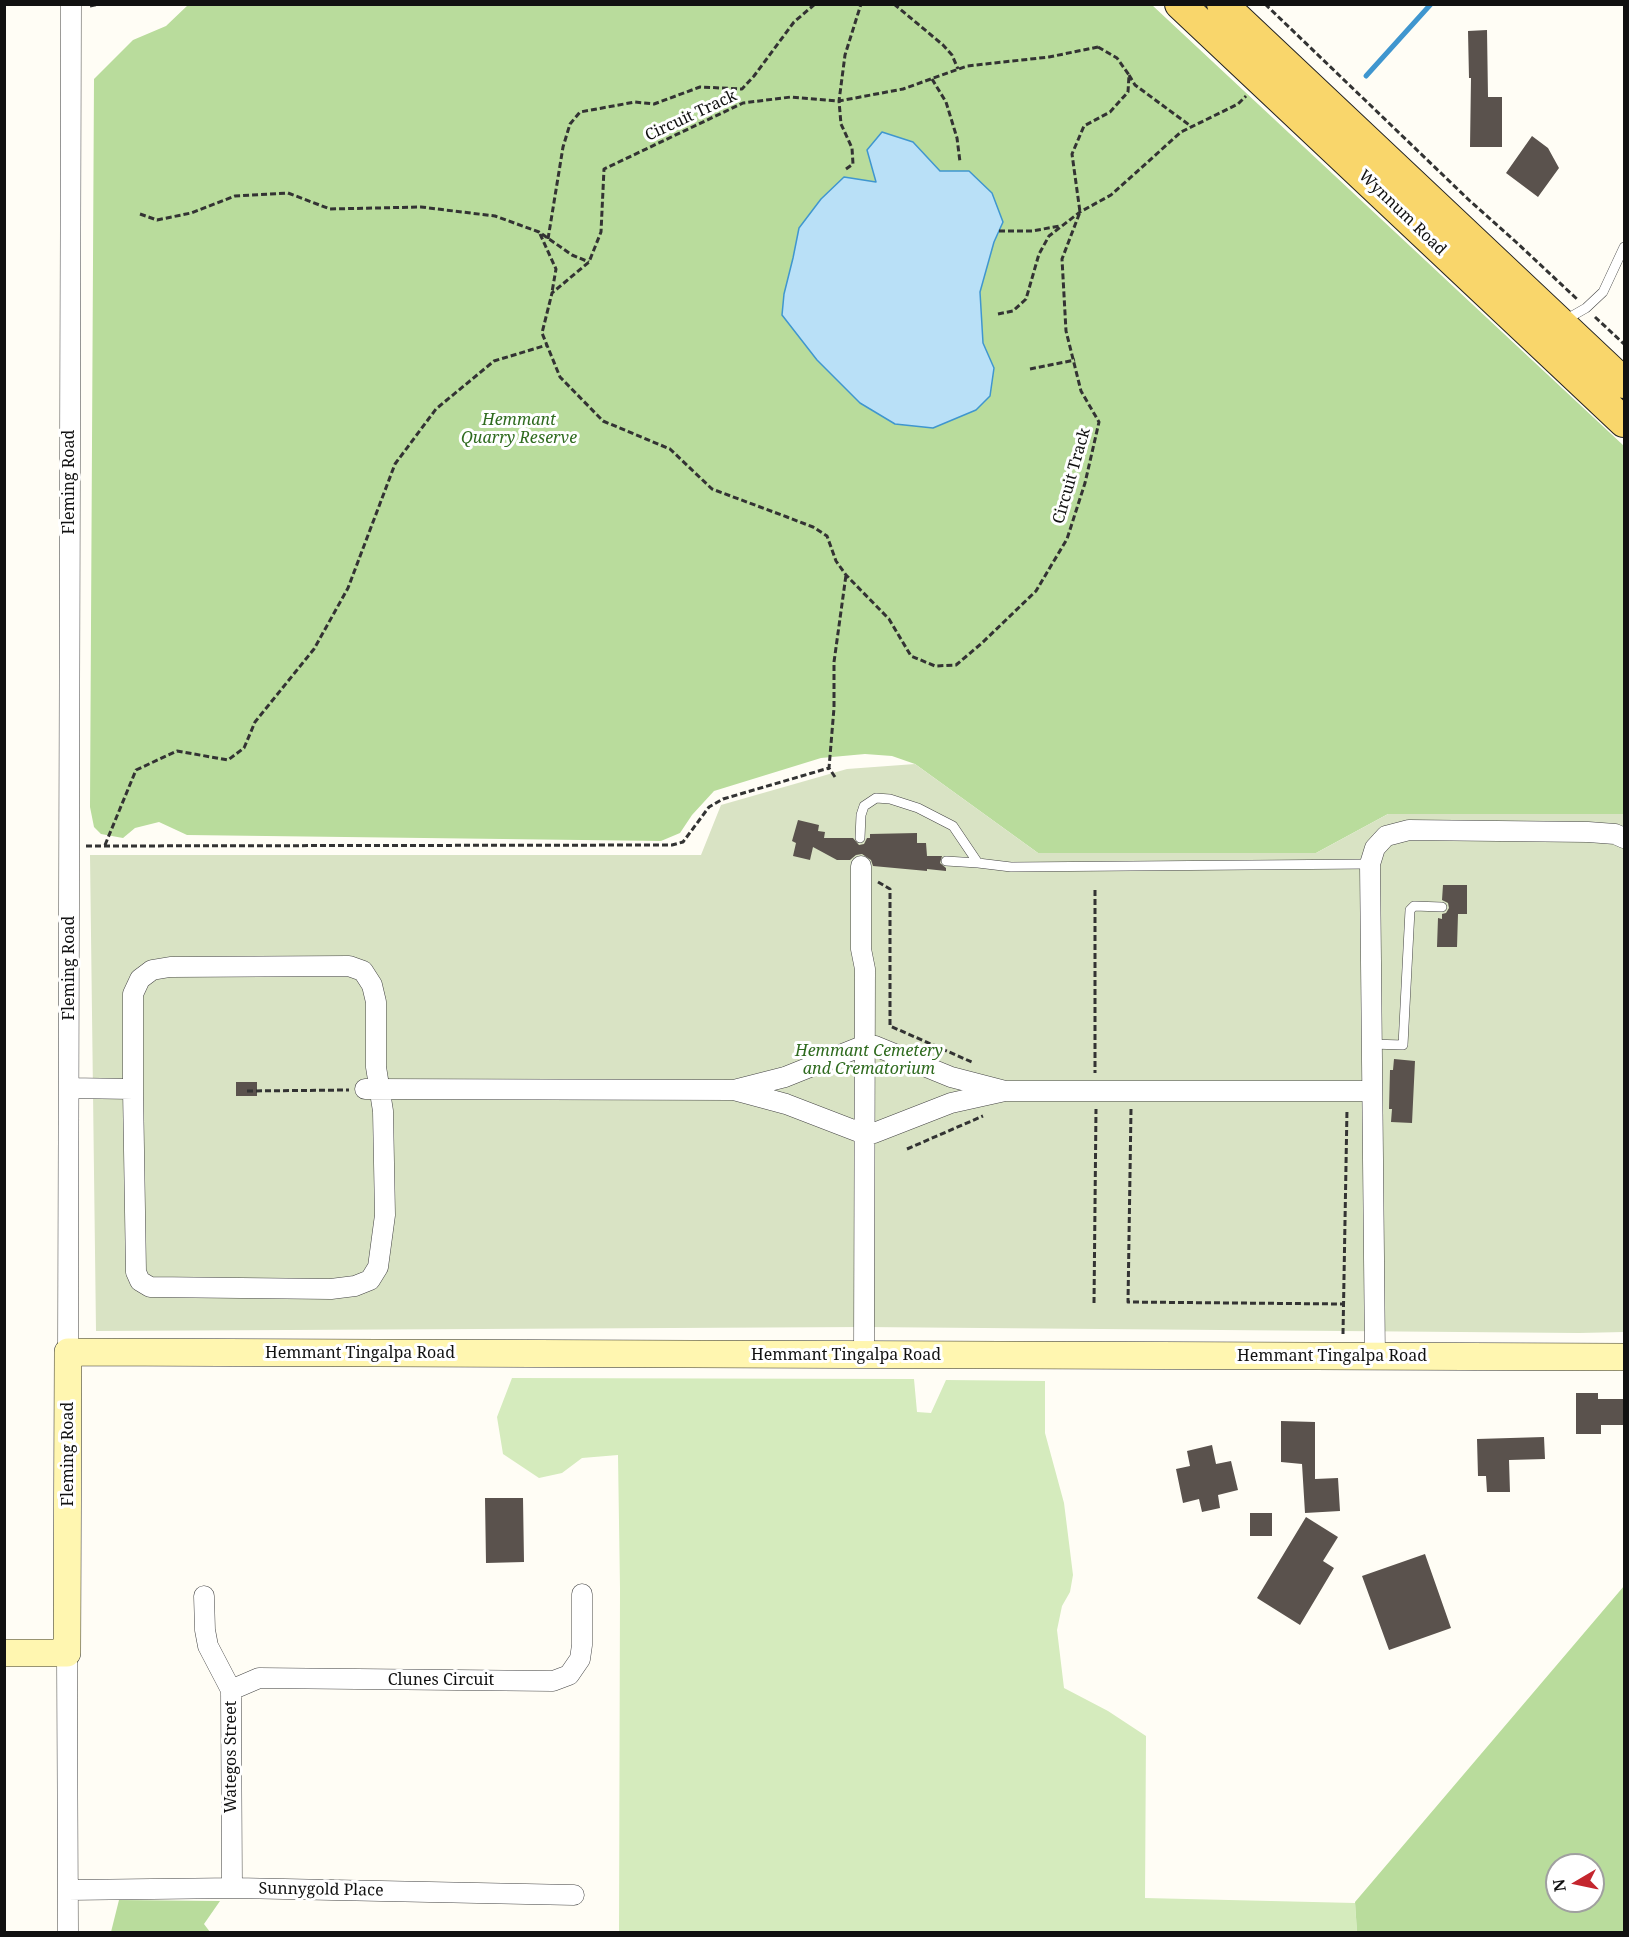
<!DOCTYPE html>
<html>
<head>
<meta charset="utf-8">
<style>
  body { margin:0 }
  #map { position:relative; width:1629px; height:1937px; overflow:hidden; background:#fffdf5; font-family:"Noto Serif",serif }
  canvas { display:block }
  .frame { position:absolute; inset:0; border:6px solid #111; pointer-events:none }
  .north { position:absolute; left:1545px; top:1853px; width:60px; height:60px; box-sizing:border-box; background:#fff; border:2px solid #a0a0a0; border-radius:50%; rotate:261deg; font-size:16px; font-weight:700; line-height:24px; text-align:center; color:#111 }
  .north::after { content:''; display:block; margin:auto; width:21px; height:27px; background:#c4262e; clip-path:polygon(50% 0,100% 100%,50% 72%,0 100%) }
</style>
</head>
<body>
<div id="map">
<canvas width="1629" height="1937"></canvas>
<div class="frame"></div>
<div class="north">N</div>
</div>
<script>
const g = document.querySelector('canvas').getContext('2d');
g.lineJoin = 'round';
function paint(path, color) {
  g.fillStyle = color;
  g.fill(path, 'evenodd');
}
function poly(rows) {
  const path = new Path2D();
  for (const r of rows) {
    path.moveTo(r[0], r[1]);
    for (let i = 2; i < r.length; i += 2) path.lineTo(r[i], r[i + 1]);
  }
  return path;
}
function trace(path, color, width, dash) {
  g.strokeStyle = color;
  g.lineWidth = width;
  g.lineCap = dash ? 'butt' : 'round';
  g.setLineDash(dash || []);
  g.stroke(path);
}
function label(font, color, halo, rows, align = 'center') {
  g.font = font + ' "Noto Serif",serif';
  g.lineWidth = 6;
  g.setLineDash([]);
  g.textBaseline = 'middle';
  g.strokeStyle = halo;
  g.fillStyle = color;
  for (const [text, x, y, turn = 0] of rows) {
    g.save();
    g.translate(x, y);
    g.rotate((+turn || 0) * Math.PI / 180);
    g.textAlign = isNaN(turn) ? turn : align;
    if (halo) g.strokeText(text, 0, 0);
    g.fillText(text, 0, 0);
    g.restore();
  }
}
const green = poly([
  [512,1378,914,1379,917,1412,931,1413,946,1380,1045,1381,1045,1433,1064,1503,1073,1575,1070,1592,1062,1606,1057,1630,1064,1688,1108,1711,1146,1736,1145,1898,1355,1903,1357,1932,619,1932,620,1589,618,1455,582,1458,562,1473,539,1478,503,1454,497,1417]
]);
const forest = poly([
  [188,5,1152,5,1624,446,1624,814,1388,814,1316,853,1038,853,915,764,892,756,865,754,821,758,714,791,692,815,680,833,661,841,187,835,159,822,135,828,123,838,101,834,94,827,90,807,94,79,133,40,166,26],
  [913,142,940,171,1003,222,994,242,980,292,983,343,994,368,793,258,799,228,821,199,876,182],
  [1624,1586,1624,1932,1357,1932,1355,1902],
  [1557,1865,1593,1865,1593,1901,1557,1901],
  [119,1900,220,1901,204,1924,210,1932,111,1932]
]);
const cemetery = poly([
  [915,764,1038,853,1316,853,1388,814,1624,814,1624,1332,1579,1333,864,1327,96,1331,90,855,701,855,721,805,847,769]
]);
const water = poly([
  [882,132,913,142,940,171,969,171,992,193,1003,222,994,242,980,292,983,343,994,368,990,396,976,410,933,428,895,424,860,403,817,360,782,315,784,294,793,258,799,228,821,199,844,177,876,182,867,150,882,132]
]);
const stream = poly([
  [1366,76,1431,4]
]);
const building = poly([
  [1487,30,1488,97,1502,97,1502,147,1470,147,1471,78,1469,78,1468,31],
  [1532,136,1548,148,1559,168,1538,197,1506,173],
  [798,820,819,825,818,831,825,832,824,838,853,838,859,845,864,844,867,838,870,838,870,834,917,833,917,843,926,843,927,856,942,856,940,863,946,868,946,871,927,869,927,871,873,866,871,860,862,854,856,855,850,860,837,860,813,847,810,860,793,856,796,843,792,841],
  [1443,885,1467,885,1467,914,1458,914,1457,947,1437,947,1438,918,1442,919,1442,914,1446,913,1449,908,1448,903,1442,900],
  [1394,1059,1415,1061,1412,1123,1391,1122,1392,1109,1389,1109,1390,1070,1393,1070],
  [236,1082,257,1082,257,1096,236,1096],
  [1576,1393,1598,1393,1598,1399,1624,1399,1624,1425,1601,1425,1601,1434,1576,1434],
  [1281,1421,1315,1422,1315,1479,1338,1478,1340,1511,1305,1513,1302,1464,1281,1462],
  [1544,1437,1545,1459,1509,1460,1510,1492,1487,1492,1486,1476,1478,1476,1477,1439],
  [1212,1445,1216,1464,1231,1461,1238,1490,1218,1495,1220,1508,1202,1512,1199,1499,1183,1503,1176,1469,1190,1466,1187,1451],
  [485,1498,523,1498,524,1562,486,1563],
  [1250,1513,1272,1513,1272,1536,1250,1536],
  [1306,1517,1338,1537,1323,1561,1334,1568,1300,1625,1257,1598],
  [1425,1554,1451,1628,1389,1650,1362,1576]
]);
const path = poly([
  [894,4,943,45,952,55,958,69],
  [1265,4,1470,201,1516,242,1578,300],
  [90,6,100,4],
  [1098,47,1117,58,1129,75,1128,92,1110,112,1084,126,1072,154,1080,212,1062,259,1066,331,1081,391,1099,422,1085,483,1067,539,1036,591,982,643,956,665,935,666,911,656,889,619,846,575,836,561,827,536,813,527,787,517,712,489,670,449,603,421,560,377,542,333,552,293,589,262,601,232,604,169,743,103,791,97,839,101,903,89,967,66,1049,57,1098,47],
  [1129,75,1135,85,1192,127],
  [932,79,946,102,957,138,960,162],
  [846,169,853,164,852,148,841,124,839,101,845,55,861,4],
  [140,214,157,220,191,213,235,196,288,193,330,209,421,207,495,216,539,232,572,255,589,262],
  [999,231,1032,231,1060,226],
  [540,234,556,269,552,292],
  [548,239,563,147,570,124,580,112,635,102,654,104,700,87,742,89,754,76,794,22,815,4],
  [998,314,1013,311,1026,299,1039,254,1049,236,1080,212,1111,195,1181,132,1238,104,1246,96],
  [1595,317,1624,344],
  [1030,369,1075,360],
  [835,777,829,768,834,708,834,662,846,575],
  [105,845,136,770,177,751,228,760,244,748,255,722,314,649,348,588,395,464,436,409,494,361,547,345],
  [86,846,672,845,683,842,709,807,723,799,829,768],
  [878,882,890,889,890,1026,974,1063],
  [1095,890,1095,1073],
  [247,1091,349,1090],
  [1131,1109,1128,1302,1343,1304],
  [907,1149,983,1116],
  [1094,1303,1096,1109],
  [1343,1334,1347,1109]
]);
const lane = poly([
  [1565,320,1586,308,1603,292,1624,247],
  [860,838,861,815,864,806,876,798,890,799,918,808,953,826,978,863,946,861],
  [978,863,1011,867,1370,864],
  [1371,1044,1403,1045,1410,910,1414,906,1442,907]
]);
const street = poly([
  [861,866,861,949,865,969,864,1355],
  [69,1088,133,1089,136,1272,140,1281,150,1287,331,1289,355,1286,370,1280,378,1267,385,1215,383,1111,376,1067,376,1002,372,985,363,971,349,966,170,967,152,970,140,979,133,994,133,1089],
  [365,1089,734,1090,786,1104,864,1134,874,1133,951,1103,1005,1091,951,1077,875,1046,865,1045,785,1077,734,1090],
  [1005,1091,1372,1091],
  [68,1352,71,4],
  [1375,1356,1370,864,1375,848,1386,836,1409,830,1588,832,1615,834,1624,838],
  [204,1596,205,1630,208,1646,231,1690,232,1888],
  [67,1653,68,1932],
  [231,1690,259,1678,553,1681,569,1675,580,1659,582,1645,582,1594],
  [68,1890,236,1888,574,1895]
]);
const secondary = poly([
  [4,1653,67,1653,68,1352,1624,1357]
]);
const primary = poly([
  [1180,4,1624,422],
  [1222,4,1624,383]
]);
const streetNames = [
  ["Circuit Track",691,116,-25],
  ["Wynnum Road",1402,213,44],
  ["Circuit Track",1072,476,-74],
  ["Fleming Road",69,482,-90],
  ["Fleming Road",69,968,-90],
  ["Hemmant Tingalpa Road",360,1353],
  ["Hemmant Tingalpa Road",846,1355],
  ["Hemmant Tingalpa Road",1332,1356],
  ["Fleming Road",68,1454,-90],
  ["Clunes Circuit",441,1680],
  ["Wategos Street",231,1757,-90],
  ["Sunnygold Place",321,1890,1]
];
const parkNames = [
  ["Hemmant",519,420],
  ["Quarry Reserve",519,438],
  ["Hemmant Cemetery",869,1051],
  ["and Crematorium",869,1069]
];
paint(green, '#d5ebbd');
paint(forest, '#b9dc9c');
paint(cemetery, '#d9e3c4');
paint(water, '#b9e0f7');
trace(water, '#3f96cf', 1.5);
trace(stream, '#3f96cf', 5);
paint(building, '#5a524d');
trace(lane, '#444', 10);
trace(street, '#444', 21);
trace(secondary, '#333', 28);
trace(primary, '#222', 32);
trace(path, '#333', 3, [6, 3]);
trace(lane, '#fff', 9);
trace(street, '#fff', 20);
trace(secondary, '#fff6b0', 27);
trace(primary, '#f9d66b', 30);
label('16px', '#111', '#fff', streetNames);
label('italic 16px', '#2f6b1f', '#fff', parkNames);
</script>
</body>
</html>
